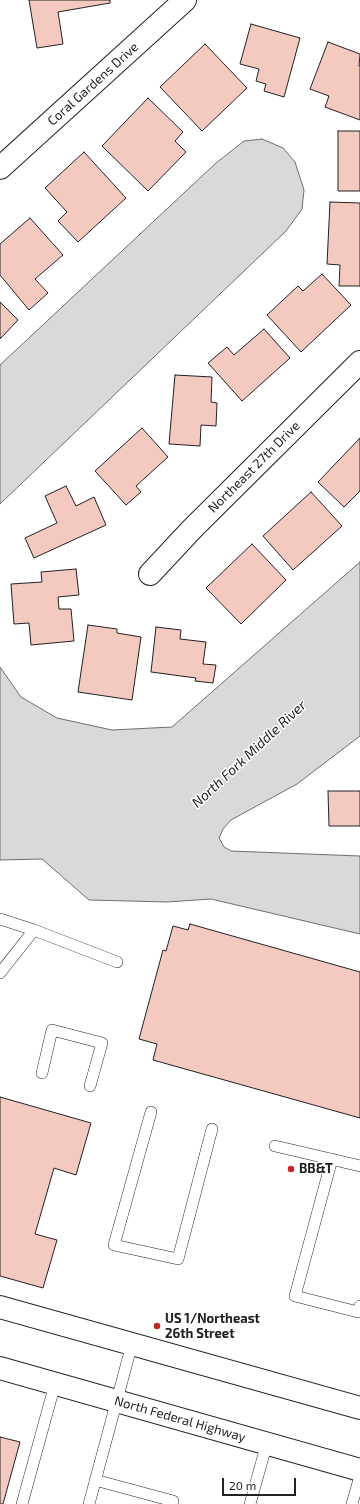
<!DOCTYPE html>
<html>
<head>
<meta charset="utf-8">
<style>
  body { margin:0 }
  #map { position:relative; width:360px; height:1504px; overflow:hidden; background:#fff; font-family:"Exo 2",sans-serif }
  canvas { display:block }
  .scale { position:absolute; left:222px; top:1478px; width:74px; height:18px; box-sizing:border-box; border:2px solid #222; border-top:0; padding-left:5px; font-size:12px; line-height:14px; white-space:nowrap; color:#222; -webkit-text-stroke:3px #fff; paint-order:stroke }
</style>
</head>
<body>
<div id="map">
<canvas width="360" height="1504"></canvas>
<div class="scale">20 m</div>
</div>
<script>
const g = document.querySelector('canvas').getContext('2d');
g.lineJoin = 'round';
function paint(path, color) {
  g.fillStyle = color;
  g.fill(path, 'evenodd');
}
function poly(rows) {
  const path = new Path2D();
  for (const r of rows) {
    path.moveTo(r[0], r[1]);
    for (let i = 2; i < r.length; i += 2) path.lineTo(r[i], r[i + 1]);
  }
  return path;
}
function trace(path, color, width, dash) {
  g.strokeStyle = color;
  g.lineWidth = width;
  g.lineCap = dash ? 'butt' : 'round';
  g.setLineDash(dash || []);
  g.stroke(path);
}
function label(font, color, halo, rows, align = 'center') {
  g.font = font + ' "Exo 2",sans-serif';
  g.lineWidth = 3;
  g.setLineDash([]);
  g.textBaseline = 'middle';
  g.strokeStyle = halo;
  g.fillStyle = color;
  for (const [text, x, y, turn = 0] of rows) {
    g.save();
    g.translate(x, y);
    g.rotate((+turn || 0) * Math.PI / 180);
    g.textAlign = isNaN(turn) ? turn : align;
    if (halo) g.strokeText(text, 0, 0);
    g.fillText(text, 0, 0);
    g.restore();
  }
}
const water = poly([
  [262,139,283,148,295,162,304,190,302,209,286,231,0,504,0,365,216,163,244,141,262,139],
  [360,562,360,736,297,784,231,820,223,829,219,838,224,847,231,851,360,856,360,934,211,899,167,902,89,900,42,859,0,860,0,667,21,697,57,718,112,730,172,727,360,562]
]);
const building = poly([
  [29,0,110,0,110,3,58,12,63,44,37,48,29,0],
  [251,24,300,38,284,97,264,91,266,84,256,81,259,69,240,64,251,24],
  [328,42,360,54,359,66,360,66,360,120,325,107,329,96,310,89,328,42],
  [205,44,247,88,202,131,160,87,205,44],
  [148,98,183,132,175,141,186,152,148,191,102,146,148,98],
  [338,131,360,131,360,191,338,191,338,131],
  [84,152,126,198,78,242,58,221,67,212,45,188,84,152],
  [330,202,360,203,360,286,339,286,340,265,327,264,330,202],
  [30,218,63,255,35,279,48,293,29,310,0,275,0,244,30,218],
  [322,274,351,305,301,352,267,315,298,286,303,291,322,274],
  [0,302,18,320,0,339,0,302],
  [264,329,290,358,242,401,208,363,227,347,234,355,264,329],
  [175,375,212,377,211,402,217,403,216,426,201,425,200,446,169,444,175,375],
  [142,428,168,457,136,486,141,492,126,505,95,471,142,428],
  [360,438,360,491,344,507,318,482,360,438],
  [66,486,76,506,94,497,106,525,34,558,25,538,57,523,45,496,66,486],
  [311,492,342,526,293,570,263,536,311,492],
  [252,544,286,580,241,624,206,588,252,544],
  [76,569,79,595,58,597,59,609,71,609,74,641,31,645,29,623,14,624,11,584,42,582,41,572,76,569],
  [88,625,117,629,117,633,141,637,132,700,78,692,88,625],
  [156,627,181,630,180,639,206,642,203,664,216,665,213,683,195,681,196,678,151,672,156,627],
  [328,791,360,791,360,826,329,826,328,791],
  [190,924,360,972,360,1118,153,1060,157,1044,139,1039,163,950,166,951,173,926,188,930,190,924],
  [0,1097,91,1123,76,1175,54,1168,35,1234,57,1240,43,1288,0,1276,0,1097],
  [0,1437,20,1442,3,1504,0,1504,0,1437]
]);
const service = poly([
  [0,919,34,930],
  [0,973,34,930,117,962],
  [42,1073,52,1030,102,1043,90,1086],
  [151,1112,114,1245,178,1259,212,1129],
  [275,1146,360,1166],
  [332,1159,295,1296,358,1312,360,1306],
  [95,1480,173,1501,172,1504],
  [22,1504,55,1384],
  [89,1504,132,1344],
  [250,1504,267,1443],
  [352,1504,360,1476]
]);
const minor = poly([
  [0,168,185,0],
  [150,574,192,529,360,362]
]);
const primary = poly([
  [0,1307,360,1408],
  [0,1368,360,1470]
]);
const markers = [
  [291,1169,4,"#c62828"],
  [157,1326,4,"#c62828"]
];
const streetNames = [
  ["Coral Gardens Drive",93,84,-42],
  ["Northeast 27th Drive",254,467,-45],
  ["North Federal Highway",180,1419,16]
];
const poiNames = [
  ["BB&T",299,1169],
  ["US 1/Northeast",165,1319],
  ["26th Street",165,1334]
];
const waterNames = [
  ["North Fork Middle River",249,754,-43]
];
paint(water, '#d9d9d9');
trace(water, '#6f6f6f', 1);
paint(building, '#f3c9c0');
trace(building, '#222', 1);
trace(service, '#222', 12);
trace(minor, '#222', 24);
trace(primary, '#222', 24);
trace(service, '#fff', 11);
trace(minor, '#fff', 22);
trace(primary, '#fff', 22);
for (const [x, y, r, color] of markers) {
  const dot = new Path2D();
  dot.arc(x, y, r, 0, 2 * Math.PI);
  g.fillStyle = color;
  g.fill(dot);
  trace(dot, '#fff', 1.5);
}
label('13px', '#222', '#fff', streetNames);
label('bold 13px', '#222', '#fff', poiNames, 'left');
label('italic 14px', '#222', '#fff', waterNames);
</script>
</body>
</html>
